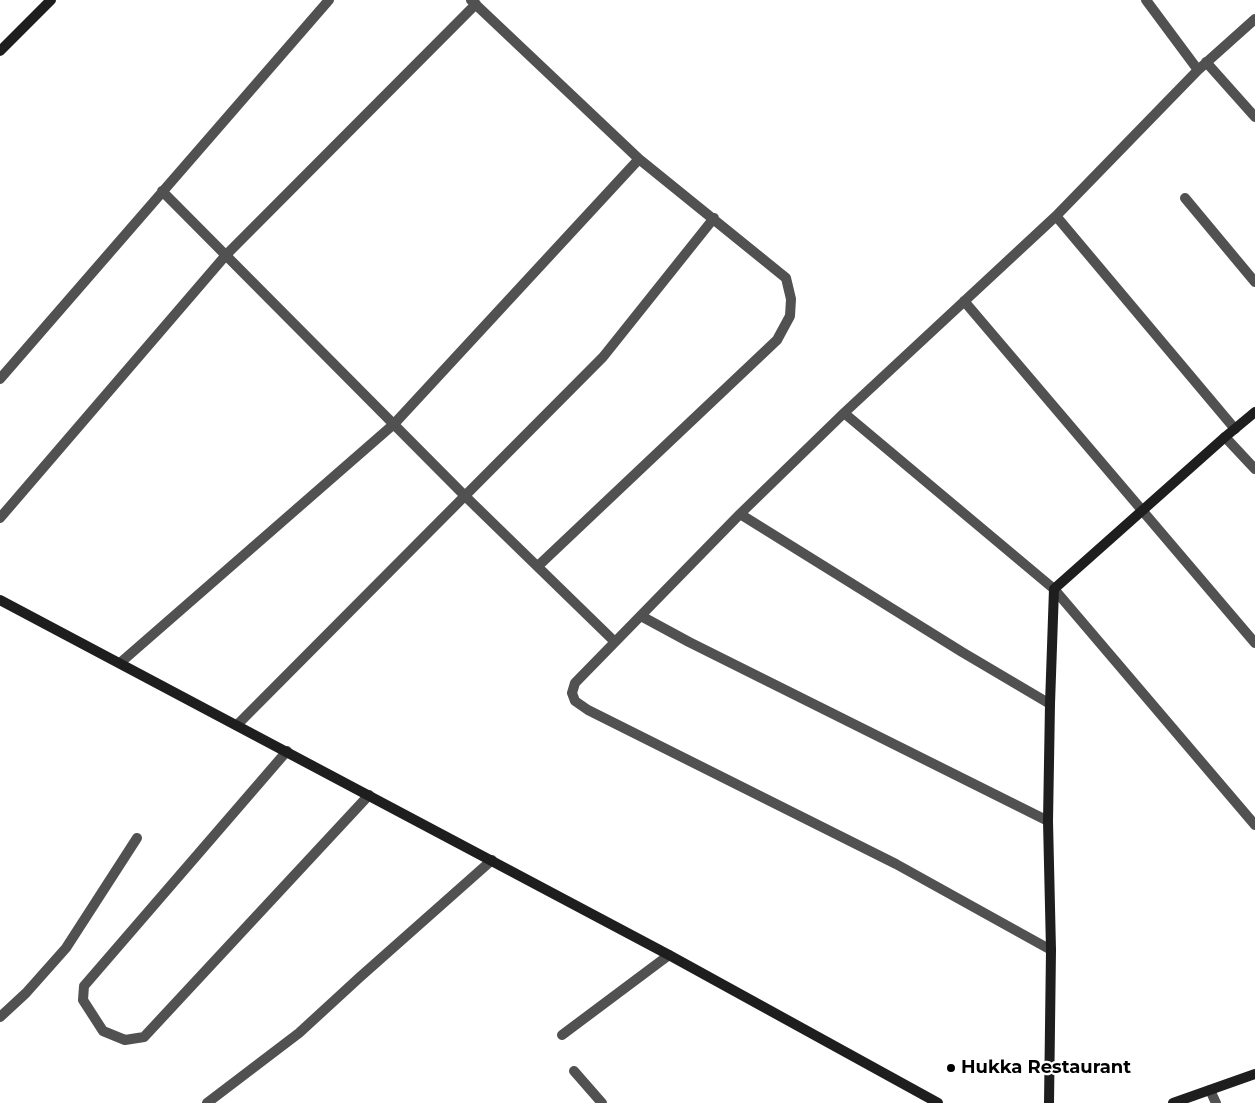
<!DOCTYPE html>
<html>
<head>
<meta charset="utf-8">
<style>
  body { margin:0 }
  canvas { display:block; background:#fff }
</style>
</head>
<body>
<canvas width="1255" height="1103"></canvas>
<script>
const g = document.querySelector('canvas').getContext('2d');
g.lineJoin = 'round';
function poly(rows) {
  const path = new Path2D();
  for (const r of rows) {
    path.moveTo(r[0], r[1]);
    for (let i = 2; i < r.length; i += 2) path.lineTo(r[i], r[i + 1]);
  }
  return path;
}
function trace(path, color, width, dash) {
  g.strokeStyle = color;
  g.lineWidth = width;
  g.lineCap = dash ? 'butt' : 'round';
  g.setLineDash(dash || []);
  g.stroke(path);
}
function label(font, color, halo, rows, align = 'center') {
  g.font = font + ' Montserrat,sans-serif';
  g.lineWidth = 4.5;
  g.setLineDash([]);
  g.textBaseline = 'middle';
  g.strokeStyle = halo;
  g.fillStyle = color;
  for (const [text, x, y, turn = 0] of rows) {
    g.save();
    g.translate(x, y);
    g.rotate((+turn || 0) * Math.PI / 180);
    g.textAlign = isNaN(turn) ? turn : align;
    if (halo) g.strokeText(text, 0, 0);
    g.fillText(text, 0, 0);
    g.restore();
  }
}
const street = poly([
  [471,0,639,159,786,278,791,299,790,316,777,340,538,566],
  [1146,0,1198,70],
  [1206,62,1255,117],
  [162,191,465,496,615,642],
  [1185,198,1255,282],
  [1056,216,1235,429],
  [964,301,1255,643],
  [0,379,329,0],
  [844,413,1054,589,1255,825],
  [1225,437,1255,469],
  [740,514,962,652,1050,704],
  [0,518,226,255,476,4],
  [641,616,689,642,1048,821],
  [120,663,394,424,639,159],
  [237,725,603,357,714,218],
  [287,751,84,986,83,1000,103,1031,125,1040,144,1037,369,795],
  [1051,950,896,864,588,710,575,701,572,693,575,683,740,514,844,413,1056,216,1198,70,1255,19],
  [0,1017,26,993,66,948,137,838],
  [562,1035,669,955],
  [574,1071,602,1103],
  [1210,1090,1216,1103],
  [207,1103,299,1033,360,977,492,860]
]);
const secondary = poly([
  [0,51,51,0],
  [0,600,669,955,938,1103],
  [1049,1103,1051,950,1048,821,1050,704,1054,589,1225,437,1255,412],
  [1173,1103,1255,1074]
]);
const markers = [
  [951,1068,5,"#000"]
];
const poiNames = [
  ["Hukka Restaurant",961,1068]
];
trace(street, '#515151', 10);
trace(secondary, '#1e1e1e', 10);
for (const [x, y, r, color] of markers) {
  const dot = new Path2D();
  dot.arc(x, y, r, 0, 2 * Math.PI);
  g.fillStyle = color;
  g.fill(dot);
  trace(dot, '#fff', 2);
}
label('bold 18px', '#000', '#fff', poiNames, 'left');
</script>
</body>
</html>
